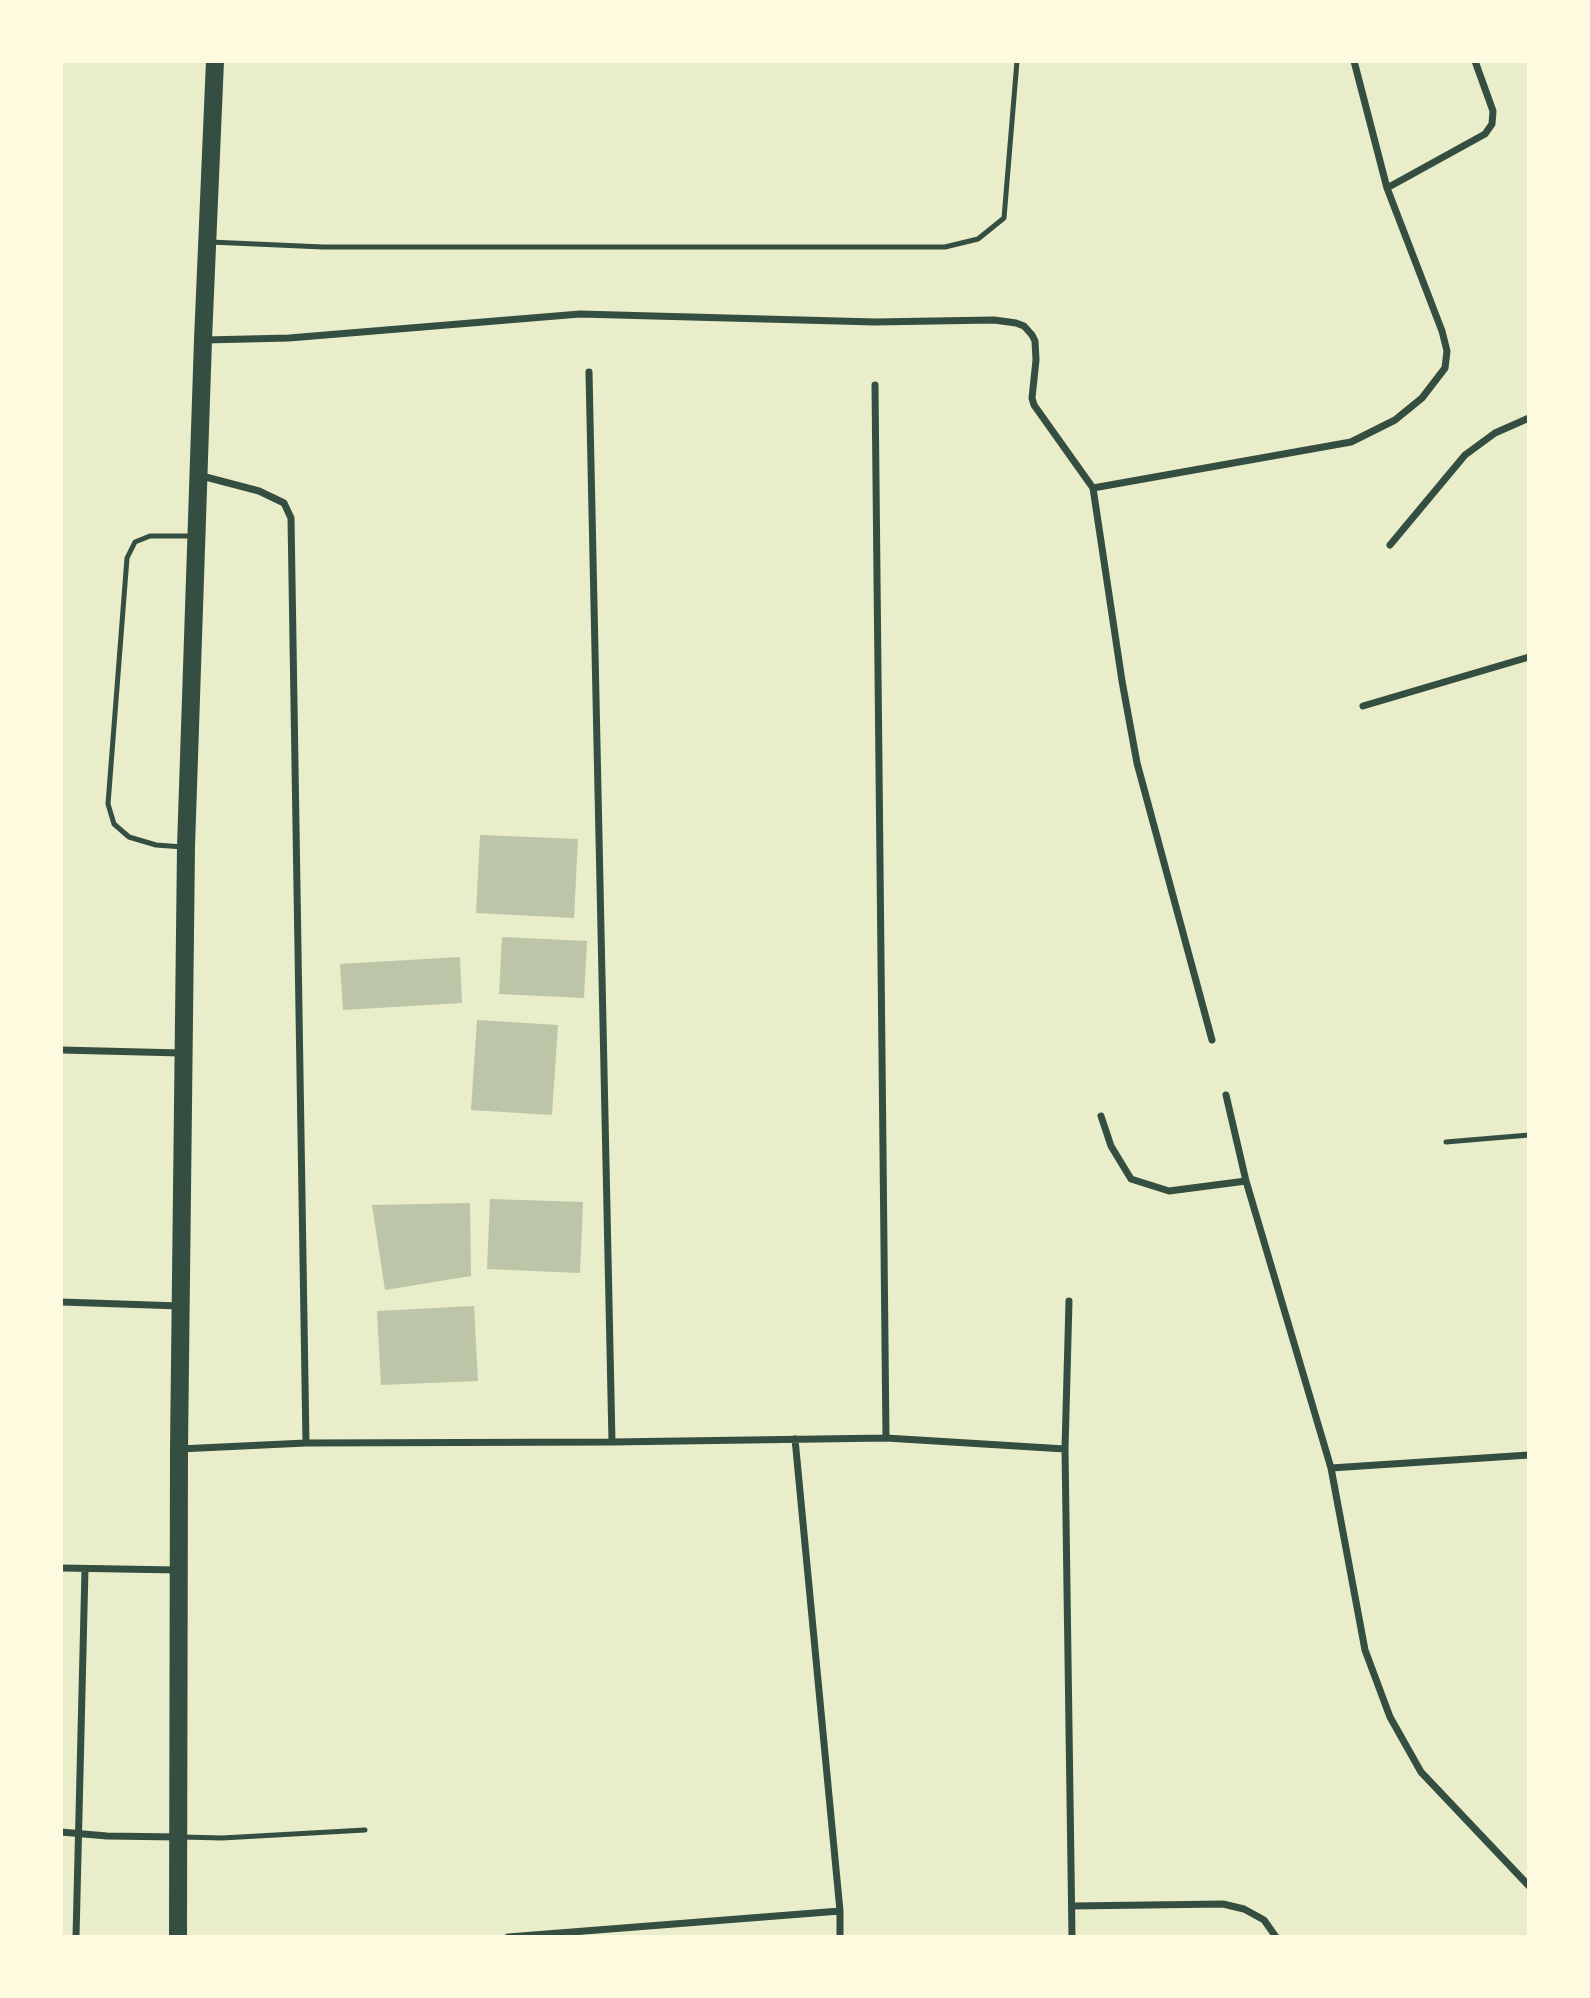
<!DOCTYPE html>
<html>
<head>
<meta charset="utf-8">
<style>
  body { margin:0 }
  #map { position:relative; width:1590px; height:1998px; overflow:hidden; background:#e9edc9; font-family:"Roboto Condensed",sans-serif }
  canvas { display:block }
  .frame { position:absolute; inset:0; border:63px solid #fefae0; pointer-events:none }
</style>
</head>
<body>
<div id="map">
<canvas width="1590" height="1998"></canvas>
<div class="frame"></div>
</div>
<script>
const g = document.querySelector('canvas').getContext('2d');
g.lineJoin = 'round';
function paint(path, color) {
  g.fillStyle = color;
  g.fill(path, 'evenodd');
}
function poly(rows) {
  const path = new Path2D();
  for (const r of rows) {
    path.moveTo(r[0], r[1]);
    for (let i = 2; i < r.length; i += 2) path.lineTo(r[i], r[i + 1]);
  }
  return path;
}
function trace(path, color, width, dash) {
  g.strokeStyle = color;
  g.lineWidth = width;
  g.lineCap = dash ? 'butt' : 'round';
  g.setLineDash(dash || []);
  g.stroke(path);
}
const building = poly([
  [480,835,578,839,574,918,476,913],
  [502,937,587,941,584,998,499,994],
  [460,957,462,1003,343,1010,340,964],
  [477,1020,558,1025,552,1115,471,1110],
  [490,1199,583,1202,580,1273,487,1269],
  [470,1203,471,1276,385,1290,372,1205],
  [474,1306,478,1381,381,1385,377,1311]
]);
const service = poly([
  [210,242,323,247,945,247,978,239,1004,218,1017,61],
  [183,847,156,845,129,837,114,824,108,804,127,558,135,542,150,536,193,536],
  [1446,1142,1529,1135],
  [182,1837,222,1838,365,1830]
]);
const minor = poly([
  [1387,188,1485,134,1492,124,1493,111,1475,61],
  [205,340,289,338,580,314,875,322,994,320,1016,323,1024,326,1032,335,1035,341,1036,360,1032,398,1034,405,1093,488,1122,681,1137,763,1212,1040],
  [589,372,612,1442],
  [875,385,886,1438],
  [198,475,259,491,284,503,291,518,306,1443],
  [1093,488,1351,442,1395,420,1422,398,1445,368,1447,351,1442,331,1387,188,1354,61],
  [1390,545,1465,455,1495,433,1529,418],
  [1363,706,1529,657],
  [61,1050,182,1053],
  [1226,1095,1246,1181,1331,1468,1365,1650,1390,1717,1421,1772,1529,1886],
  [1101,1116,1111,1146,1131,1179,1169,1191,1246,1181],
  [1069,1301,1065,1449,1072,1937],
  [61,1302,180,1306],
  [795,1439,840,1911,840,1937],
  [179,1449,306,1443,612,1442,886,1438,1065,1449],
  [1331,1468,1529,1455],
  [61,1568,178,1570],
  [61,1832,107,1836,178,1837],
  [1072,1906,1223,1904,1244,1909,1264,1920,1276,1937],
  [76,1937,85,1569],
  [508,1937,840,1911]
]);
const primary = poly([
  [178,1937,179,1449,186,847,203,340,215,61]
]);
paint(building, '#bcc5a7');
trace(service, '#344e41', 5);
trace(minor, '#344e41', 7);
trace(primary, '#344e41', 18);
</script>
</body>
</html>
